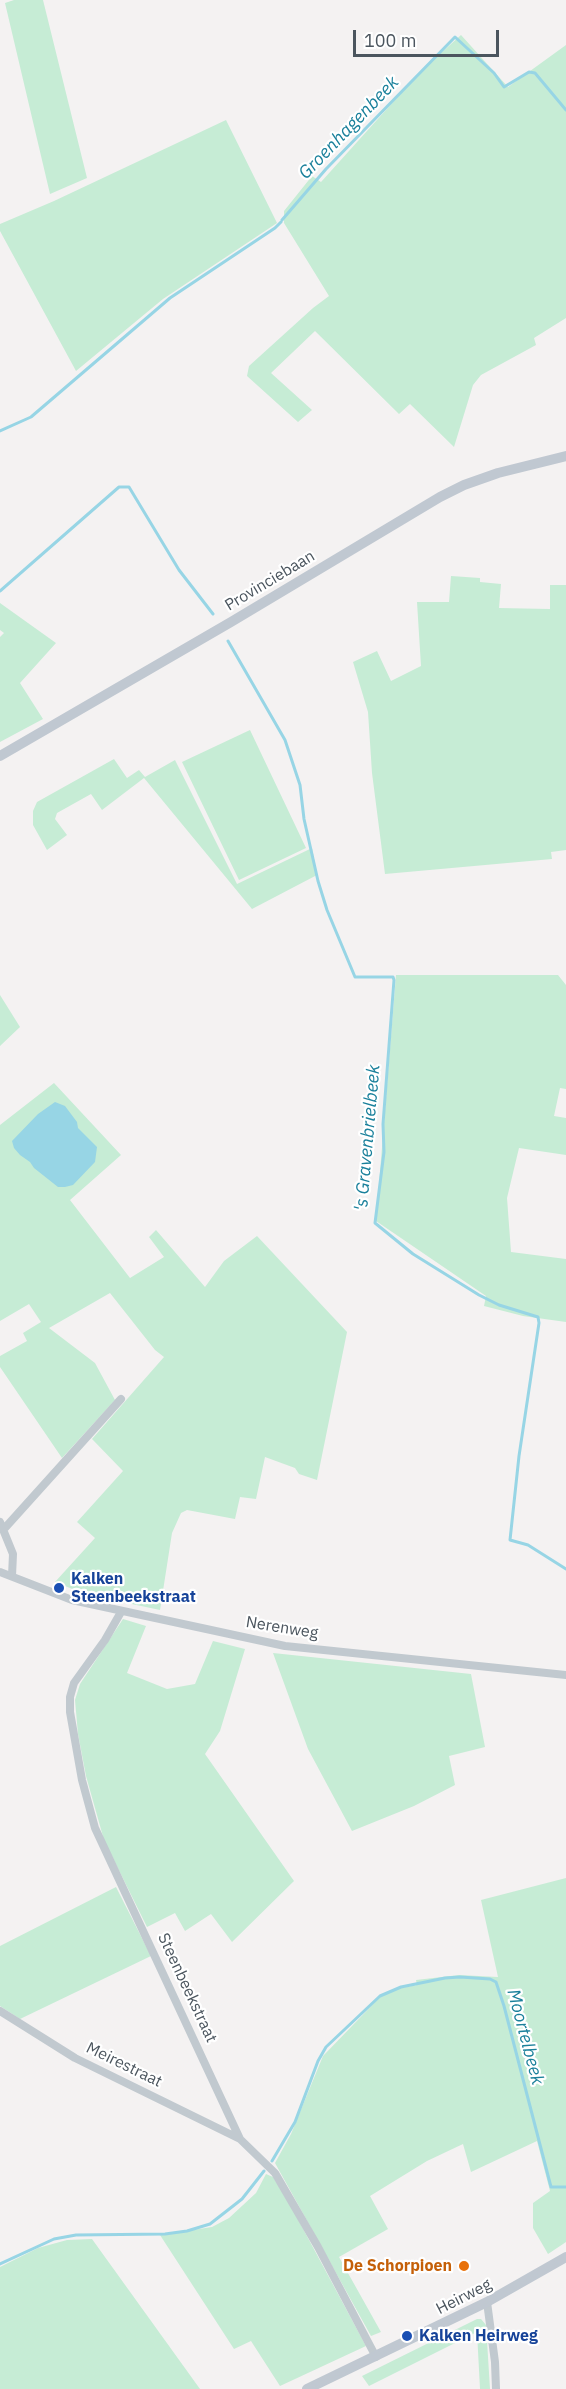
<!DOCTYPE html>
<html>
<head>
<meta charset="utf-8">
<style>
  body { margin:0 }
  #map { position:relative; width:566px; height:2389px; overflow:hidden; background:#f4f2f2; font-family:"IBM Plex Sans",sans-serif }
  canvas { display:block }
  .scale { position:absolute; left:353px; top:30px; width:146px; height:27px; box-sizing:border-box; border:3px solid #4b555e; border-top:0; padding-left:8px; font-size:18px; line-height:21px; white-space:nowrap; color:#4b555e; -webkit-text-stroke:4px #fff; paint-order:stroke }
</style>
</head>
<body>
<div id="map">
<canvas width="566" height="2389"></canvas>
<div class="scale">100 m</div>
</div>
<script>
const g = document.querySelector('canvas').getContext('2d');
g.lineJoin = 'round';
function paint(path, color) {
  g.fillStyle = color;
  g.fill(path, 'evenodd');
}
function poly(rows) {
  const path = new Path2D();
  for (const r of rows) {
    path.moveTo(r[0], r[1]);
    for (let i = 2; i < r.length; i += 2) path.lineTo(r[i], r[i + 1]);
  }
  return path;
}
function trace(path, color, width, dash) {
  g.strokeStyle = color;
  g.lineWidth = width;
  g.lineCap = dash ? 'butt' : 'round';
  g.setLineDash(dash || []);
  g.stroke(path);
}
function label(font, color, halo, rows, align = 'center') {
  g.font = font + ' "IBM Plex Sans",sans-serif';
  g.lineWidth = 4.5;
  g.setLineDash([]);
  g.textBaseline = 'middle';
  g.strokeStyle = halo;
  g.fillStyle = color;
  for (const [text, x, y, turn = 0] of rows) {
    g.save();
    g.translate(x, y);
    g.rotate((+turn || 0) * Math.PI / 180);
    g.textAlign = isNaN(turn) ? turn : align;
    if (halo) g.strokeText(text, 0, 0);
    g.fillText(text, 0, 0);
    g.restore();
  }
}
const green = poly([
  [14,0,43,0,87,178,50,194,5,3],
  [461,35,508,87,566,45,566,318,534,338,536,345,481,375,473,385,454,447,410,404,399,414,315,331,271,373,312,410,298,422,247,376,249,366,313,308,329,296,284,223,284,211,312,176,321,182,422,70],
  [226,120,277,223,163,299,76,371,0,231,0,224,54,201],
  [451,576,480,578,480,582,501,584,499,608,550,609,550,585,566,585,566,850,551,852,552,859,385,874,372,773,368,712,353,662,377,651,391,681,421,666,417,602,449,602],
  [0,603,56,643,20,683,43,719,0,742,0,637,4,633,0,630],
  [250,730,306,848,239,880,182,762],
  [114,759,127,778,139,770,145,777,175,760,237,884,312,848,317,875,252,909,144,778,102,810,91,794,57,813,55,819,67,835,47,850,33,825,33,811,37,802],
  [396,975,558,975,566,985,566,1089,560,1088,554,1116,566,1118,566,1155,519,1148,507,1198,511,1252,566,1259,566,1322,523,1316,484,1306,486,1296,376,1221],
  [0,995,20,1027,0,1046],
  [54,1083,121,1155,70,1200,130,1278,164,1257,149,1237,156,1230,205,1287,224,1261,257,1236,347,1332,317,1480,299,1474,295,1468,265,1457,256,1499,240,1497,235,1519,187,1510,181,1513,172,1533,160,1610,85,1594,55,1582,95,1538,77,1522,123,1471,92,1439,164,1357,155,1350,110,1293,49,1328,95,1363,115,1400,62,1458,0,1367,0,1356,27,1341,23,1333,41,1322,29,1304,0,1321,0,1125],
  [123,1619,146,1626,127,1673,167,1689,195,1684,213,1641,245,1649,220,1731,205,1754,294,1881,232,1942,211,1914,185,1931,175,1913,147,1927,104,1840,86,1776,78,1734,75,1700,80,1684],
  [273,1653,471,1674,485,1747,449,1756,455,1785,414,1806,352,1831,308,1749],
  [566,1878,566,2242,548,2254,533,2228,533,2203,550,2191,537,2141,471,2172,463,2144,427,2161,370,2196,388,2229,339,2257,381,2332,371,2336,275,2163,291,2134,323,2056,381,1996,394,1989,417,1985,416,1980,459,1975,498,1977,481,1900],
  [116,1887,151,1956,20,2019,0,2006,0,1946],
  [266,2174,273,2177,287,2199,366,2346,280,2386,251,2341,234,2349,160,2235,212,2227,229,2218,256,2193],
  [92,2239,200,2389,0,2389,0,2267,38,2248,67,2240],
  [477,2319,481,2319,486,2325,490,2389,480,2389,477,2332,369,2386,362,2376]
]);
const water = poly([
  [55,1102,65,1106,77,1122,78,1128,97,1147,95,1162,73,1185,65,1187,58,1187,34,1168,30,1162,20,1155,14,1148,12,1141,38,1114]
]);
const stream = poly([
  [282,220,326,169,455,37,494,73,504,87,529,72,535,73,566,110],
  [0,431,31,417,170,298,275,228,281,222],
  [0,591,119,487,129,487,179,570,213,614],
  [228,641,285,740,300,785,304,819,318,881,327,910,355,977,393,977,394,980,383,1124,384,1152,375,1223,413,1254,479,1295,499,1305,538,1317,539,1323,519,1456,510,1540,528,1545,566,1569],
  [272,2161,295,2122,318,2061,326,2047,380,1996,401,1987,445,1978,460,1977,490,1979,496,1982,504,2006,551,2187,566,2187],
  [0,2264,54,2239,76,2235,165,2234,187,2231,210,2224,242,2199,264,2171]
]);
const street = poly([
  [0,1522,13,1554,12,1576],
  [4,1529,121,1399],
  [0,1572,72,1600,285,1646,566,1675],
  [121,1612,105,1640,74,1683,70,1697,70,1712,82,1780,95,1828,240,2139,275,2173,318,2247,376,2357],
  [0,2011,75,2058,240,2139],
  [487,2302,495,2362,496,2389]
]);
const secondary = poly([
  [0,756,231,622,440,497,464,485,498,473,566,456],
  [307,2389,487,2302,566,2257]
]);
const markers = [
  [59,1588,6,"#1a4fb4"],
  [464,2266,6,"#e8710a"],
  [407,2336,6,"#1a4fb4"]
];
const streetNames = [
  ["Provinciebaan",270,581,-31],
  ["Nerenweg",282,1628,9],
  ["Steenbeekstraat",187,1988,65],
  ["Meirestraat",124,2065,26],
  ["Heirweg",464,2297,-27]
];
const transitNames = [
  ["Kalken",71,1579],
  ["Steenbeekstraat",71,1597],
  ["Kalken Heirweg",419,2336]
];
const foodNames = [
  ["De Schorpioen",452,2266]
];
const waterNames = [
  ["Groenhagenbeek",349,128,-46],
  ["'s Gravenbrielbeek",368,1138,-85],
  ["Moortelbeek",525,2037,75]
];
paint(green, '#c6ecd5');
paint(water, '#97d5e5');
trace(stream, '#97d5e5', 3);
trace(street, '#c1c9cf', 8);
trace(secondary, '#c0c8d1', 10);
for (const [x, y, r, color] of markers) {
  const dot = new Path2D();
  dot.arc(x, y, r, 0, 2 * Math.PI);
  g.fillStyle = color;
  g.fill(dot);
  trace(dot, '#fff', 2);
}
label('16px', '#4b555e', '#fff', streetNames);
label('bold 16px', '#164399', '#fff', transitNames, 'left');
label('bold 16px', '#c56008', '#fff', foodNames, 'right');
label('italic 18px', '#1a809b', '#fff', waterNames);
</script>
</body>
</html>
